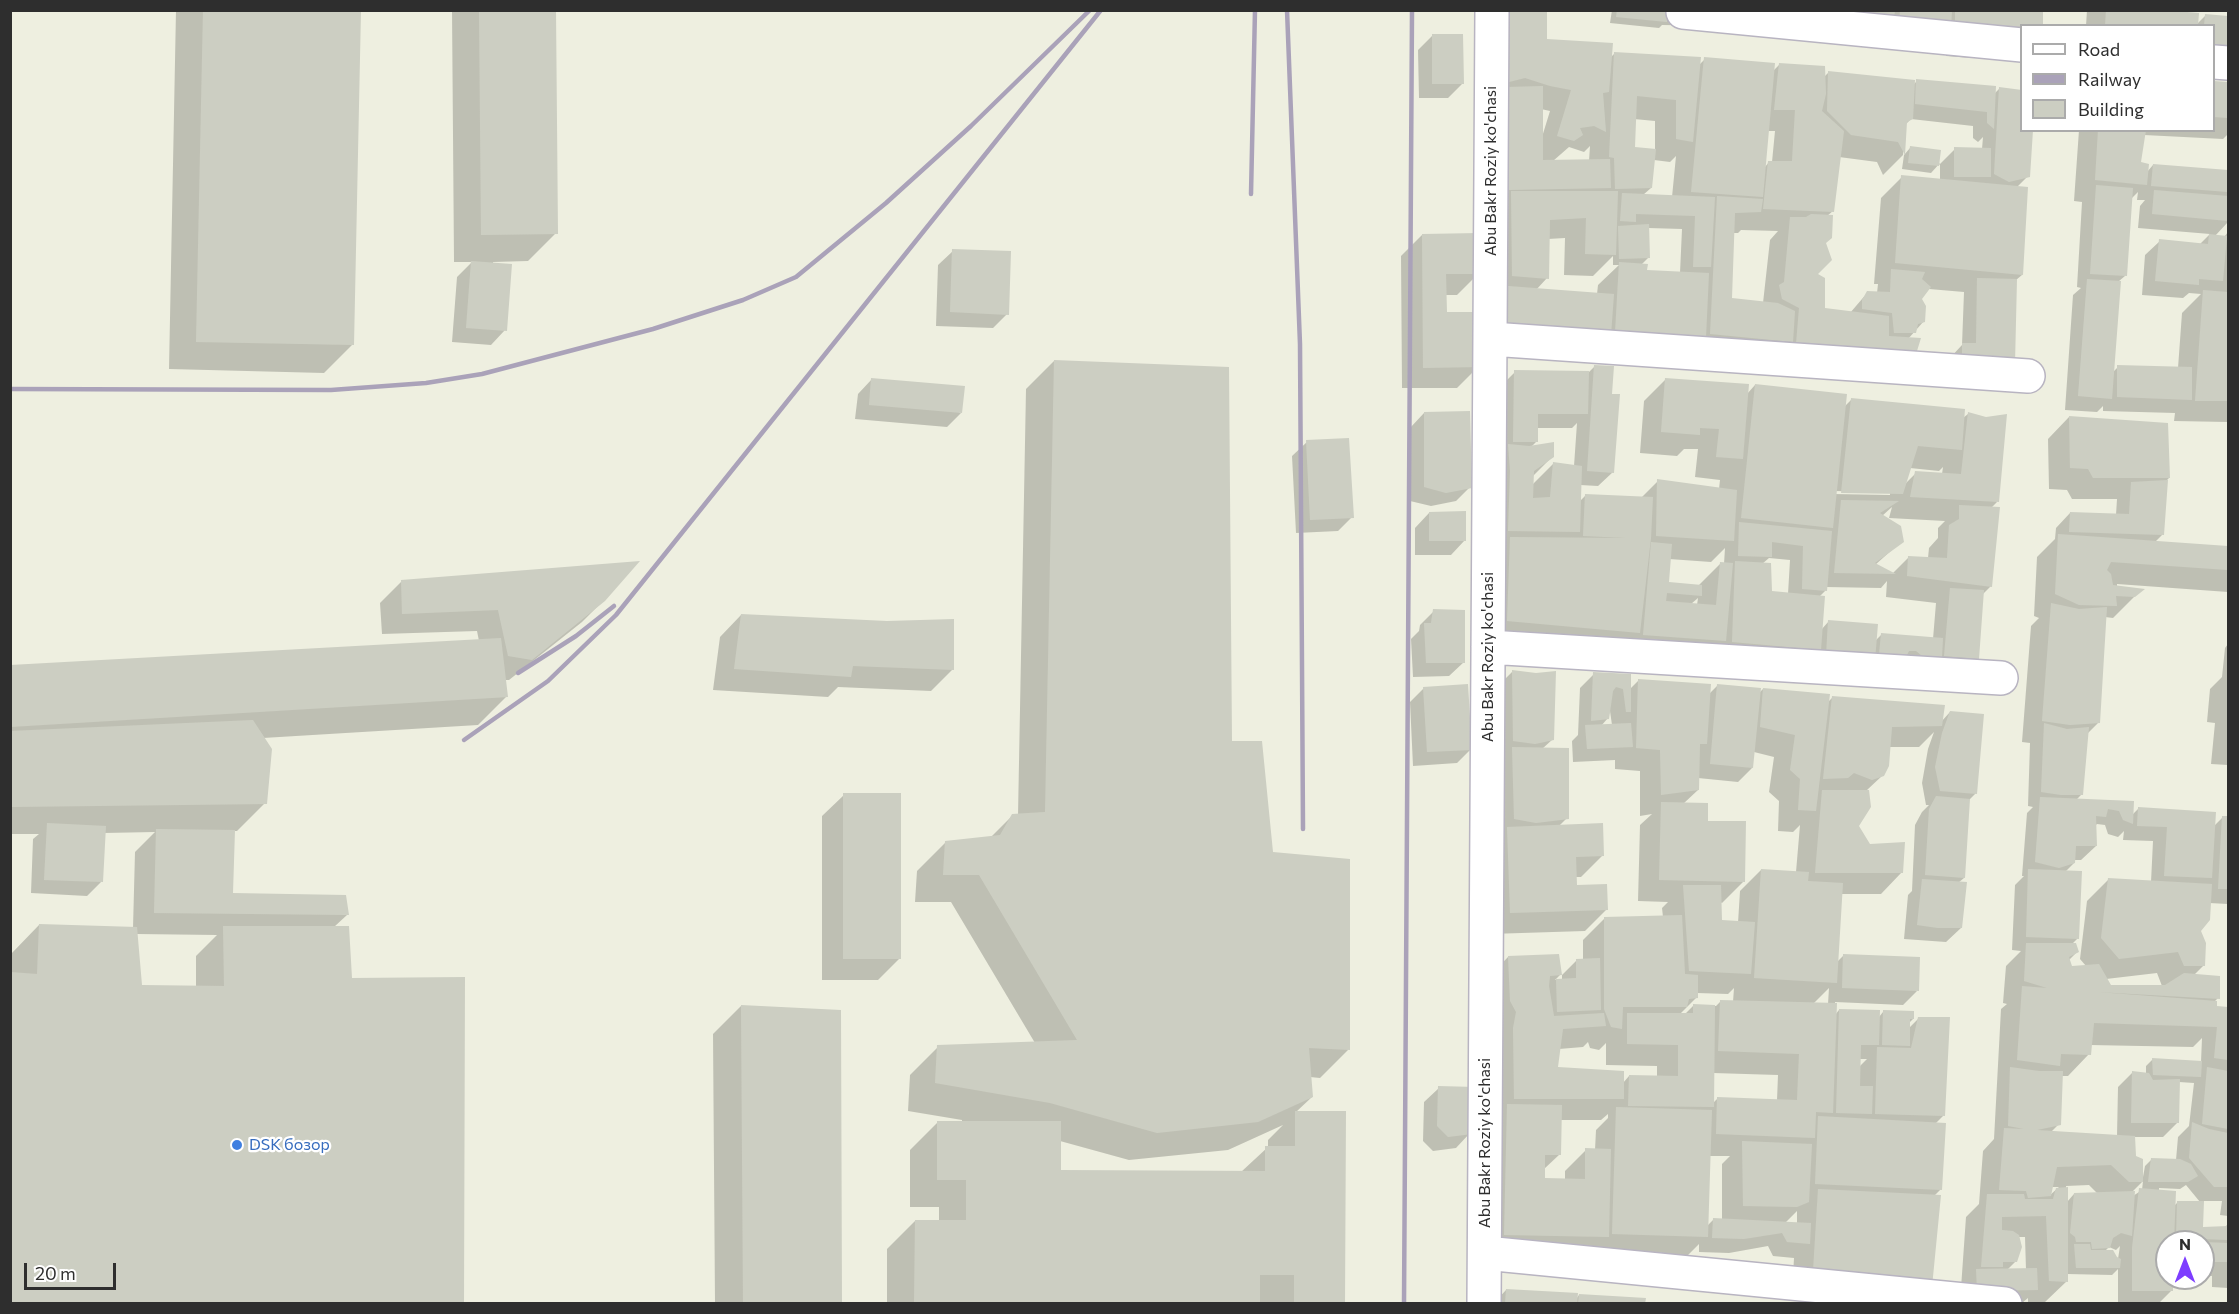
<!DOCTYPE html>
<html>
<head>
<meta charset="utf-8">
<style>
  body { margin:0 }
  #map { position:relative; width:2239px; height:1314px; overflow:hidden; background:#eeefe0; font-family:Commissioner,sans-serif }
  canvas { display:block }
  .frame { position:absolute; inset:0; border:12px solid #2e2e2e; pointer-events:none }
  .legend { position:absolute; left:2020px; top:24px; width:195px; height:108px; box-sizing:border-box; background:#fff; border:2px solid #ababab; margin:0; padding:8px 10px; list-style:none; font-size:18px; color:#2e2e2e }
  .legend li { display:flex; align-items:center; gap:12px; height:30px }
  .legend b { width:30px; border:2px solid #ababab }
  .north { position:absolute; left:2155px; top:1230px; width:60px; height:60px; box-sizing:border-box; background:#fff; border:2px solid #ababab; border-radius:50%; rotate:0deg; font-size:16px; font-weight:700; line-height:24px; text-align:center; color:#2e2e2e }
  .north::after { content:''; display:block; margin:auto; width:21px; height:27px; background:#7d3dff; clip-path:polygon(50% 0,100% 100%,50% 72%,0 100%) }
  .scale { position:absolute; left:24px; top:1263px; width:92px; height:27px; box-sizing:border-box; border:3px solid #2e2e2e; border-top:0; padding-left:8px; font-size:18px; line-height:21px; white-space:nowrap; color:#2e2e2e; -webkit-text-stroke:4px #fff; paint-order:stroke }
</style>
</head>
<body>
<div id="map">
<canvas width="2239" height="1314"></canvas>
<div class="frame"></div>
<ul class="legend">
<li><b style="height:8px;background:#fff"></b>Road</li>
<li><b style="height:8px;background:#aaa2b9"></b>Railway</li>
<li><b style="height:16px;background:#cccec2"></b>Building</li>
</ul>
<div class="north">N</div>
<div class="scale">20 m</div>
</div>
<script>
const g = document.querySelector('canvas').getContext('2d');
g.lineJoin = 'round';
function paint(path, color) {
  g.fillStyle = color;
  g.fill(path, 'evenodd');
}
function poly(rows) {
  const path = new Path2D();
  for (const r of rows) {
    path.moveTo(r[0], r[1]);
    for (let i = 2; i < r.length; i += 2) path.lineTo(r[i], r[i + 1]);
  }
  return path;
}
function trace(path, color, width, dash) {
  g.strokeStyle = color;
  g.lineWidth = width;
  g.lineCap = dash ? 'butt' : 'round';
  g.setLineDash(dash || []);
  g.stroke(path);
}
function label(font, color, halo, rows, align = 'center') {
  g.font = font + ' Commissioner,sans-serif';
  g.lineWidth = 4.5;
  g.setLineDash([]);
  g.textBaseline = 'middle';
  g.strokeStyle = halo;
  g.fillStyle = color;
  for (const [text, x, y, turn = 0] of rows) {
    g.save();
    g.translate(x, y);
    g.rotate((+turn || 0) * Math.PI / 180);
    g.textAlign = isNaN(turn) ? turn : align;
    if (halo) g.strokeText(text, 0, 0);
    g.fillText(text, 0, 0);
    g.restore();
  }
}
const shadow = poly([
  [176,10,360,10,352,345,324,373,169,369],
  [452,10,554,10,556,233,528,261,493,262,505,330,491,345,452,342,457,277,472,262,454,262],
  [1491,10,1545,10,1545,40,1610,58,1615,53,1699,65,1705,59,1773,71,1779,65,1824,77,1828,73,1914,84,1917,81,1994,94,1999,89,2022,130,2028,176,2017,187,2022,275,2016,280,2013,363,1949,359,1962,345,1964,292,1929,289,1921,298,1924,321,1908,339,1916,351,1894,372,1484,349],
  [1541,109,1550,111,1542,137],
  [1634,119,1655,121,1655,151,1633,148],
  [1911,119,1973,126,1973,138,1978,142,1983,137,1982,149,1955,149,1938,166,1910,148,1904,155,1902,169,1931,173,1940,163,1940,180,1902,177,1881,198,1874,284,1878,284,1877,293,1868,292,1850,313,1823,309,1816,275,1827,216,1833,211,1839,157,1877,162,1883,175,1903,155,1906,124],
  [1768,131,1775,131,1772,162,1769,162,1765,167],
  [1590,146,1589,161,1553,161,1569,147,1584,152],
  [1676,156,1672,197,1643,195,1651,188,1654,160,1670,162],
  [1648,228,1682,229,1680,273,1646,272,1641,265,1649,257],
  [1741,230,1778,231,1770,240,1763,303,1730,299,1733,233,1738,233],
  [1565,238,1564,275,1593,276,1613,256,1613,265,1619,265,1598,285,1597,294,1536,290,1547,278,1548,239],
  [1612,10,1734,10,1719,26,1662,25,1659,28,1610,23],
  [1758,10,2042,10,2022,26,1980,50,1972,58,1946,56,1946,44],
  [2087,10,2156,10,2197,24,2205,16,2228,18,2228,73,2214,71,2214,26,2086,26],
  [1432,36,1462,84,1448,98,1419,98,1418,50],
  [2214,83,2228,84,2228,134,2223,139,2144,135,2140,164,2147,172,2153,165,2228,172,2228,222,2215,236,2224,237,2228,232,2228,422,2174,421,2175,413,2103,411,2103,406,2097,412,2065,410,2073,295,2081,288,2077,287,2082,202,2074,201,2079,130,2214,130],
  [2138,192,2137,200,2145,200,2140,206,2138,228,2210,234,2200,244,2160,241,2145,255,2142,295,2183,298,2189,293,2201,294,2182,313,2178,368,2118,367,2113,372,2119,281,2125,276,2130,200],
  [1422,235,1478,274,1457,295,1445,295,1445,314,1478,367,1457,388,1402,388,1401,256],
  [953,251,1007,314,993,328,936,326,938,265],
  [1054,361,1231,742,1348,1050,1320,1078,1310,1077,1312,1097,1296,1112,1344,1304,887,1304,887,1249,915,1221,939,1221,939,1207,910,1207,910,1150,938,1122,962,1122,962,1120,908,1111,910,1075,938,1047,1035,1043,951,902,915,902,917,871,945,843,991,837,1013,815,1018,815,1026,389],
  [1283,1125,1268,1140,1268,1147,1241,1172,1059,1171,1060,1141,1129,1160,1228,1150],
  [1595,366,1611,395,1613,472,1598,486,1580,485,1580,501,1585,496,1641,498,1658,481,1719,489,1720,480,1695,477,1698,449,1684,449,1677,456,1640,453,1644,401,1666,379,1747,394,1755,385,1844,407,1851,400,1963,418,1968,414,1997,502,1991,508,1991,586,1983,594,1978,658,1963,672,1486,642,1501,386,1515,372,1588,373],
  [1577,423,1574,466,1554,463,1532,485,1532,477,1553,456,1531,447,1536,442,1536,428,1572,428],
  [1943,467,1942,474,1916,473,1905,484,1910,468,1939,471],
  [1833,491,1890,492,1890,495,1833,494],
  [1892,507,1889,518,1945,521,1938,528,1938,538,1929,548,1928,558,1908,558,1892,574,1875,565,1902,541,1882,516],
  [1725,548,1724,564,1720,564,1698,586,1667,583,1669,559,1711,562],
  [1769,558,1790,560,1788,594,1771,592,1762,564],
  [1887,581,1886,597,1936,603,1933,639,1882,634,1875,641,1829,621,1821,630,1819,597,1826,590,1826,587,1881,588],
  [1698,598,1697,605,1691,604],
  [872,379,961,413,947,427,855,419,858,394],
  [1424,413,1470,487,1456,501,1431,506,1410,501,1410,428],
  [2069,417,2169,478,2166,481,2162,535,2155,542,2228,548,2228,592,2117,584,2117,587,2141,590,2113,618,2105,617,2098,723,2087,734,2081,795,2076,800,2132,803,2132,815,2138,809,2213,827,2223,817,2228,818,2228,904,2209,903,2199,930,2204,965,2194,975,2218,998,2215,1001,2215,1010,2218,1008,2228,1008,2228,1216,2220,1215,2222,1201,2202,1201,2201,1228,2225,1227,2228,1224,2228,1288,2212,1287,2212,1276,2203,1275,2203,1242,2167,1242,2167,1278,2172,1278,2171,1291,2158,1304,2118,1304,2118,1269,2112,1275,2067,1274,2067,1281,2045,1302,2028,1302,2028,1298,2022,1303,1963,1304,1961,1288,1966,1217,1979,1204,1983,1151,1994,1139,2001,1009,2007,1004,2003,1003,2006,966,2021,951,2012,950,2015,885,2024,876,2022,876,2027,813,2033,807,2028,806,2030,743,2022,742,2031,626,2039,618,2034,616,2037,557,2055,539,2056,528,2070,513,2116,515,2117,499,2072,499,2067,490,2049,489,2048,439],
  [2097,824,2105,825,2108,834,2118,837,2124,831,2123,840,2153,841,2151,882,2108,880,2087,901,2080,959,2086,966,2071,967,2069,960,2078,951,2071,945,2078,938,2065,872,2074,863,2074,860,2081,860,2096,846,2095,826],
  [2157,973,2162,986,2110,986,2106,979],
  [2202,1038,2201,1062,2153,1059,2146,1066,2146,1074,2132,1073,2118,1087,2117,1136,2051,1132,2059,1124,2061,1076,2068,1076,2089,1054,2090,1045,2193,1047],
  [2179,1082,2194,1083,2189,1126,2178,1137,2176,1160,2152,1159,2145,1166,2143,1177,2141,1177,2135,1157,2133,1137,2163,1137,2178,1122],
  [2143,1181,2142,1190,2133,1196,2131,1193],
  [2089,1185,2098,1194,2074,1194,2067,1202,2066,1186],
  [2186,1185,2200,1202,2178,1202,2174,1206,2159,1191,2159,1188,2180,1189],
  [2051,1187,2059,1187,2049,1196],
  [2018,1237,2025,1237,2026,1270,2007,1270,2016,1261],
  [2120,1246,2118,1259,2105,1251,2109,1247,2116,1250],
  [1307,442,1352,517,1338,531,1296,533,1292,456],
  [1429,513,1465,540,1451,555,1415,555,1415,528],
  [402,581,604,600,582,622,509,680,504,680,506,697,478,725,263,738,265,803,237,831,233,831,231,895,347,915,334,927,350,980,462,1304,10,974,11,954,39,925,133,928,135,852,155,832,104,833,101,882,87,896,31,893,33,839,39,834,10,834,10,666,479,641,477,631,382,634,380,603],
  [136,934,217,935,196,956,196,987,141,986],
  [1434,611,1464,662,1449,676,1413,677,1411,639,1419,631,1420,625],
  [741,615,953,669,931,691,838,687,828,697,713,690,720,637],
  [2228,644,2228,765,2211,764,2215,723,2207,722,2210,689,2222,677,2225,648],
  [1512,672,1553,739,1542,749,1567,818,1559,826,1603,855,1581,877,1575,877,1576,886,1607,909,1585,931,1490,934,1498,762,1505,755,1499,754,1498,686],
  [1594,674,1630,689,1638,681,1709,694,1718,685,1759,693,1763,689,1828,702,1832,698,1941,722,1950,712,1976,793,1969,800,1964,878,1958,883,1961,928,1946,942,1904,939,1908,895,1912,891,1915,825,1922,812,1929,805,1926,805,1922,783,1928,749,1934,732,1919,747,1889,747,1883,775,1867,790,1857,826,1869,845,1902,872,1881,894,1841,894,1836,963,1844,955,1917,991,1903,1005,1835,1002,1835,1015,1839,1010,1879,1017,1883,1012,1913,1019,1909,1023,1909,1028,1919,1018,1943,1116,1935,1124,1941,1189,1934,1196,1792,1292,1794,1258,1773,1256,1768,1246,1729,1253,1699,1252,1699,1244,1685,1258,1483,1256,1487,979,1508,957,1560,975,1555,980,1562,980,1562,975,1576,961,1583,961,1583,940,1605,918,1663,917,1662,908,1668,902,1638,901,1640,825,1652,814,1640,816,1640,771,1615,769,1615,760,1573,762,1572,741,1578,735,1580,688],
  [1610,711,1612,725,1601,726,1608,718],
  [1754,752,1774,757,1769,792,1779,801,1778,831,1793,832,1800,825,1796,872,1761,870,1740,891,1738,923,1720,922,1720,902,1722,903,1744,881,1706,822,1683,804,1698,790,1698,778,1738,782,1752,768],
  [1734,988,1733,1002,1721,1001,1716,1006,1693,1006,1684,1015,1679,1015,1697,997,1697,993,1728,994],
  [1829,988,1828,1004,1813,1004],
  [1588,1042,1590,1048,1599,1050,1606,1043,1606,1065,1657,1066,1657,1077,1629,1076,1623,1083,1556,1069,1559,1049,1583,1047],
  [1859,1059,1867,1059,1859,1067],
  [1713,1073,1778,1075,1777,1100,1718,1098,1713,1103],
  [1608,1114,1608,1118,1596,1130,1595,1150,1586,1150,1565,1171,1565,1180,1543,1179,1543,1170,1560,1154,1560,1120,1601,1120],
  [1709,1156,1730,1156,1722,1164,1722,1220,1714,1219,1707,1226],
  [1797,1211,1797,1224,1785,1223],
  [1424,688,1471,749,1457,763,1413,766,1410,702],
  [844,795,900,958,878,980,822,980,822,816],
  [741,1006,841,1304,715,1304,713,1034],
  [1439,1088,1470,1133,1456,1148,1433,1151,1423,1141,1424,1102],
  [1506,1290,1576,1299,1579,1295,1644,1304,1493,1304]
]);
const building = poly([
  [203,10,361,10,354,345,196,342],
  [479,10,556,10,558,234,481,235],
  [1510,10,1547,10,1547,39,1613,43,1609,92,1603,93,1606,132,1594,126,1580,128,1583,135,1574,141,1557,136,1571,90,1550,86,1525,78,1509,82],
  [1617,10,1668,10,1667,22,1616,17],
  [1870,10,1895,10,1894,20,1869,18],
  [1900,10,1952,10,1951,30,1899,26],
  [1955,10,2043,10,2043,26,2022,26,2022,30,1966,35,1967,23,1955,21],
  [2106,10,2164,10,2199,13,2198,26,2105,26],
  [2205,14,2228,16,2228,50,2214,49,2214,26,2204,26],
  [1432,34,1463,34,1464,84,1432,84],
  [1614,52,1701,57,1693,142,1676,139,1676,100,1637,96,1635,147,1656,149,1652,188,1615,189,1614,158,1609,157],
  [1704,57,1775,63,1763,197,1691,192],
  [1779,63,1825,66,1826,94,1822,111,1844,131,1834,212,1763,209,1768,161,1792,161,1795,110,1774,110],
  [1828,71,1915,80,1913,119,1907,122,1905,155,1898,142,1851,135,1827,111],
  [1916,79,1996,86,1994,129,1987,123,1987,112,1915,104],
  [2214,81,2228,82,2228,118,2214,117],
  [1543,86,1543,160,1610,159,1611,188,1508,190,1507,87],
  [1999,87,2022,90,2022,130,2033,130,2030,177,2009,182,1994,174],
  [2098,130,2146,130,2141,162,2149,164,2147,185,2095,180],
  [1910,146,1941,150,1939,166,1908,163],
  [1954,147,1991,148,1991,177,1954,177],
  [2153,164,2228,170,2228,192,2151,186],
  [1901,175,2028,187,2023,275,1895,263],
  [2096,185,2133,188,2127,276,2090,274],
  [2154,190,2228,196,2228,221,2152,214],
  [1511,191,1618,191,1616,255,1585,254,1586,218,1550,220,1549,279,1512,276],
  [1622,193,1715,197,1711,267,1693,267,1695,216,1636,214,1636,222,1620,221],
  [1717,196,1763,199,1761,212,1735,213,1732,298,1778,303,1795,311,1793,342,1710,334],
  [1811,214,1833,215,1832,238,1826,243,1832,260,1818,274,1825,278,1825,308,1889,316,1889,336,1921,338,1917,351,1796,344,1799,308,1782,299,1779,285,1784,282,1790,217,1806,217],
  [1649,224,1650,258,1619,259,1618,226],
  [1479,233,1479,274,1446,274,1447,312,1479,312,1480,367,1423,368,1422,234],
  [2209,234,2227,236,2223,281,2199,279,2199,285,2155,281,2159,239,2208,244],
  [952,249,1011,251,1009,315,950,312],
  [471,261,512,264,507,331,466,328],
  [1619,262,1648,264,1647,270,1709,273,1706,337,1615,333],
  [1891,269,1925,272,1922,279,1931,287,1922,299,1926,306,1925,322,1918,324,1916,333,1894,333,1892,313,1862,309,1862,300,1867,291,1890,292],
  [1977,278,2017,279,2015,364,1962,363,1962,343,1976,343],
  [2087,279,2121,281,2112,399,2078,396],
  [1508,286,1614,294,1611,335,1505,328],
  [2203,290,2228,292,2228,401,2195,401],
  [1054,360,1229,367,1232,741,1262,741,1273,852,1350,859,1350,1050,1309,1048,1313,1097,1258,1122,1157,1133,1050,1103,935,1083,937,1045,1077,1040,979,875,943,875,945,841,1000,835,1012,814,1045,812],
  [1594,365,1614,366,1612,394,1620,394,1614,473,1587,471],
  [2117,365,2192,367,2192,400,2117,397],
  [1514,370,1589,371,1588,414,1538,414,1538,442,1513,442],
  [871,378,965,386,962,413,869,405],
  [1665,378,1749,384,1743,459,1716,457,1719,429,1700,428,1700,435,1661,432],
  [1755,384,1847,394,1833,528,1741,518],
  [1851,398,1965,409,1962,450,1918,446,1903,494,1841,493],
  [1470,411,1472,488,1446,493,1424,487,1424,412],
  [1968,412,1986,417,2007,414,1999,502,1910,497,1915,471,1961,474],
  [2069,416,2168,423,2170,478,2093,478,2088,469,2070,468],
  [1349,438,1354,518,1310,520,1306,440],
  [1554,442,1554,457,1534,471,1533,498,1550,497,1553,462,1582,466,1580,532,1508,531,1510,471,1508,444,1529,446],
  [1657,479,1737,490,1734,541,1656,536],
  [2168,480,2164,535,2069,532,2070,512,2129,514,2131,482],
  [1585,494,1653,497,1651,538,1640,633,1507,621,1510,537,1627,538,1583,536],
  [1841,500,1899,501,1880,513,1901,526,1904,542,1875,563,1896,574,1834,573],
  [1959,505,2000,507,1992,587,1907,576,1908,556,1947,558,1949,525,1959,519],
  [1466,511,1466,541,1429,541,1429,512],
  [1739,522,1832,531,1827,591,1802,589,1803,546,1772,542,1772,557,1738,556],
  [2058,534,2228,546,2228,570,2111,562,2107,570,2111,574,2113,585,2145,589,2135,597,2116,596,2117,606,2079,605,2055,594],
  [1651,542,1672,544,1669,582,1702,585,1702,596,1667,593,1666,601,1716,605,1720,562,1733,563,1726,641,1643,635],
  [640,561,605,601,532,660,508,656,498,610,402,614,401,580],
  [1735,561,1771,563,1772,591,1825,596,1821,650,1732,642],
  [1950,588,1984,590,1979,659,1944,656],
  [2051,603,2079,609,2107,607,2100,723,2070,725,2042,721],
  [1433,609,1465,610,1465,663,1426,663,1424,623,1431,623],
  [741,614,887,621,954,619,954,670,853,666,851,677,734,669],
  [1828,620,1878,624,1875,660,1826,656],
  [1881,633,1943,638,1942,657,1934,661,1927,660,1916,651,1909,651,1906,657,1879,655],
  [501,638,508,697,10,727,10,665],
  [1512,670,1536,673,1556,671,1554,740,1535,744,1513,741],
  [1593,672,1631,674,1631,712,1626,712,1623,689,1616,687,1613,691,1609,719,1591,721],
  [1638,679,1711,684,1707,744,1700,744,1699,790,1661,795,1660,750,1636,748],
  [1468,684,1472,750,1427,752,1423,687],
  [1717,684,1761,688,1753,768,1710,764],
  [1763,688,1830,694,1816,811,1798,810,1800,779,1790,770,1795,735,1760,727],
  [1832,696,1945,705,1942,726,1892,727,1889,766,1884,776,1872,780,1854,773,1848,778,1823,779],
  [1950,711,1984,714,1977,794,1940,791,1935,767,1942,733],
  [253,720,272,749,267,804,10,807,10,731],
  [1631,723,1633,747,1587,749,1585,725],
  [2044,723,2067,729,2089,727,2083,795,2061,795,2041,792],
  [1512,747,1569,748,1569,819,1536,823,1514,819],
  [1822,790,1869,790,1871,807,1859,826,1870,844,1905,842,1903,873,1815,873],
  [843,793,901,793,901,959,843,959],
  [1936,796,1970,799,1965,878,1925,875,1929,809],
  [2040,797,2134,801,2133,824,2123,820,2119,811,2108,809,2106,817,2096,816,2097,846,2076,846,2075,863,2059,868,2035,862],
  [1661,802,1708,803,1708,821,1746,821,1745,882,1659,880],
  [2138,807,2216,812,2212,878,2164,876,2167,827,2137,826],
  [2222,816,2228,816,2228,889,2218,889],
  [47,823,106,826,103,882,44,880],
  [1603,823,1604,856,1576,857,1577,885,1607,884,1608,910,1510,913,1507,827],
  [156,829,235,830,233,893,346,895,349,915,154,913],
  [1761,869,1809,872,1808,881,1843,883,1837,983,1754,978],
  [2028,869,2082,871,2079,939,2026,937],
  [2108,878,2212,884,2210,920,2201,931,2206,943,2205,966,2184,966,2178,952,2119,959,2101,938],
  [1922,879,1967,882,1962,928,1938,928,1917,925],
  [1683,885,1721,885,1722,920,1755,922,1751,974,1689,971],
  [1682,915,1685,974,1698,975,1698,998,1689,999,1687,1007,1623,1007,1622,1029,1611,1027,1604,1009,1604,917],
  [39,924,137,927,142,985,224,986,223,926,349,926,352,978,465,977,464,1304,10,1304,10,972,37,974],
  [2026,943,2076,943,2079,952,2069,957,2072,966,2099,964,2111,985,2165,985,2184,973,2220,976,2220,999,2097,992,2217,1001,2217,1006,2228,1007,2228,1060,2214,1058,2217,1027,2094,1023,2091,1055,2061,1054,2060,1066,2017,1060,2022,986,2047,988,2024,981],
  [1559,954,1562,975,1550,976,1549,986,1554,1016,1604,1013,1606,1026,1563,1029,1558,1067,1624,1071,1624,1099,1514,1099,1513,1028,1516,1012,1510,1001,1508,956],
  [1843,954,1920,957,1919,991,1842,988],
  [1600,958,1601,1010,1557,1012,1556,979,1576,978,1576,959],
  [1720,1000,1837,1003,1833,1113,1816,1112,1815,1138,1716,1134,1717,1097,1797,1100,1799,1054,1718,1051],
  [1693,1004,1715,1005,1714,1107,1628,1106,1629,1075,1678,1076,1678,1045,1627,1044,1627,1013,1693,1013],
  [741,1005,841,1010,842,1304,743,1304],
  [1839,1009,1880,1010,1879,1045,1861,1045,1860,1086,1873,1086,1872,1114,1836,1113],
  [1883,1010,1914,1011,1914,1019,1910,1019,1910,1046,1882,1045],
  [1918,1017,1950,1017,1945,1116,1875,1114,1877,1047,1911,1048],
  [2152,1058,2202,1061,2201,1077,2153,1075],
  [2010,1067,2039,1071,2063,1071,2061,1125,2037,1130,2135,1136,2136,1156,2143,1159,2143,1182,2129,1182,2111,1165,2057,1167,2051,1196,2028,1198,2026,1191,1999,1190,2004,1128,2024,1129,2008,1126],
  [2207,1067,2228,1071,2228,1129,2202,1124],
  [2132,1071,2149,1073,2153,1080,2180,1079,2179,1123,2131,1123],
  [1438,1086,1476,1087,1472,1134,1448,1137,1437,1126],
  [1507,1104,1562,1105,1561,1155,1545,1155,1545,1178,1585,1179,1585,1148,1611,1149,1609,1237,1504,1235],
  [1616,1107,1712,1110,1708,1237,1612,1234],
  [1295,1111,1346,1111,1345,1304,1294,1304,1294,1275,1260,1275,1260,1304,914,1304,915,1220,966,1220,966,1180,937,1180,937,1121,1061,1121,1061,1170,1265,1171,1265,1146,1295,1146],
  [1818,1116,1946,1123,1942,1190,1815,1184],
  [2192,1122,2209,1129,2228,1133,2228,1187,2214,1187,2189,1158],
  [1742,1141,1812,1144,1809,1202,1797,1207,1743,1206],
  [2151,1158,2180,1159,2191,1164,2198,1176,2188,1182,2148,1182],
  [2068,1187,2068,1282,2049,1281,2046,1216,2002,1217,2002,1230,2013,1231,2019,1235,2022,1247,2017,1262,2003,1262,2003,1267,1981,1267,1987,1194,2024,1194,2025,1199,2053,1199,2056,1188],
  [2139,1188,2176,1191,2174,1242,2167,1242,2167,1278,2173,1278,2173,1291,2132,1291,2132,1248],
  [1818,1189,1941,1195,1932,1287,1813,1271],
  [2135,1191,2132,1236,2121,1233,2113,1238,2110,1248,2092,1249,2091,1242,2076,1242,2075,1237,2070,1233,2074,1193],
  [2177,1201,2204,1201,2203,1227,2228,1226,2228,1240,2176,1238],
  [1713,1218,1811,1223,1810,1244,1787,1242,1782,1233,1744,1239,1712,1238],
  [2203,1242,2228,1243,2228,1262,2203,1262],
  [2074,1244,2090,1244,2091,1250,2113,1250,2117,1257,2121,1259,2120,1268,2076,1268],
  [2037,1268,2038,1290,1977,1291,1976,1269],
  [1506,1289,1578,1293,1577,1304,1505,1304],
  [1579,1294,1646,1298,1645,1304,1578,1304]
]);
const street = poly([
  [1683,12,2022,45],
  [2214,62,2228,63],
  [1491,339,2028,376],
  [1488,647,2001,678],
  [1485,1253,2005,1304],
  [1484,1304,1492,10]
]);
const rail = poly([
  [1287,10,1300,344,1303,829],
  [1251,194,1255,10],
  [10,389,331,390,426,383,482,374,653,329,743,300,796,277,886,203,971,126,1090,10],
  [518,673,576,636,614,606],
  [464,740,548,681,616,615,1101,10],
  [1404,1304,1412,10]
]);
const markers = [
  [237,1145,6,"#3f7fe0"]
];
const streetNames = [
  ["Abu Bakr Roziy ko'chasi",1491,171,-90],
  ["Abu Bakr Roziy ko'chasi",1488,657,-90],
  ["Abu Bakr Roziy ko'chasi",1485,1143,-90]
];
const shopNames = [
  ["DSK бозор",249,1145]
];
paint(shadow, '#0003');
paint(building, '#cccec2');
trace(street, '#b8b4c1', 36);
trace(street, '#fff', 33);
trace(rail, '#aaa2b9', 4.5);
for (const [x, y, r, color] of markers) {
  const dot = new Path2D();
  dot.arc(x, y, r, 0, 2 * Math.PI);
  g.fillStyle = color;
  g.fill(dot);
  trace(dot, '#fff', 2);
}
label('16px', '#2e2e2e', '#fff', streetNames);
label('16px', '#366cbe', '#fff', shopNames, 'left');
</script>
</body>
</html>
